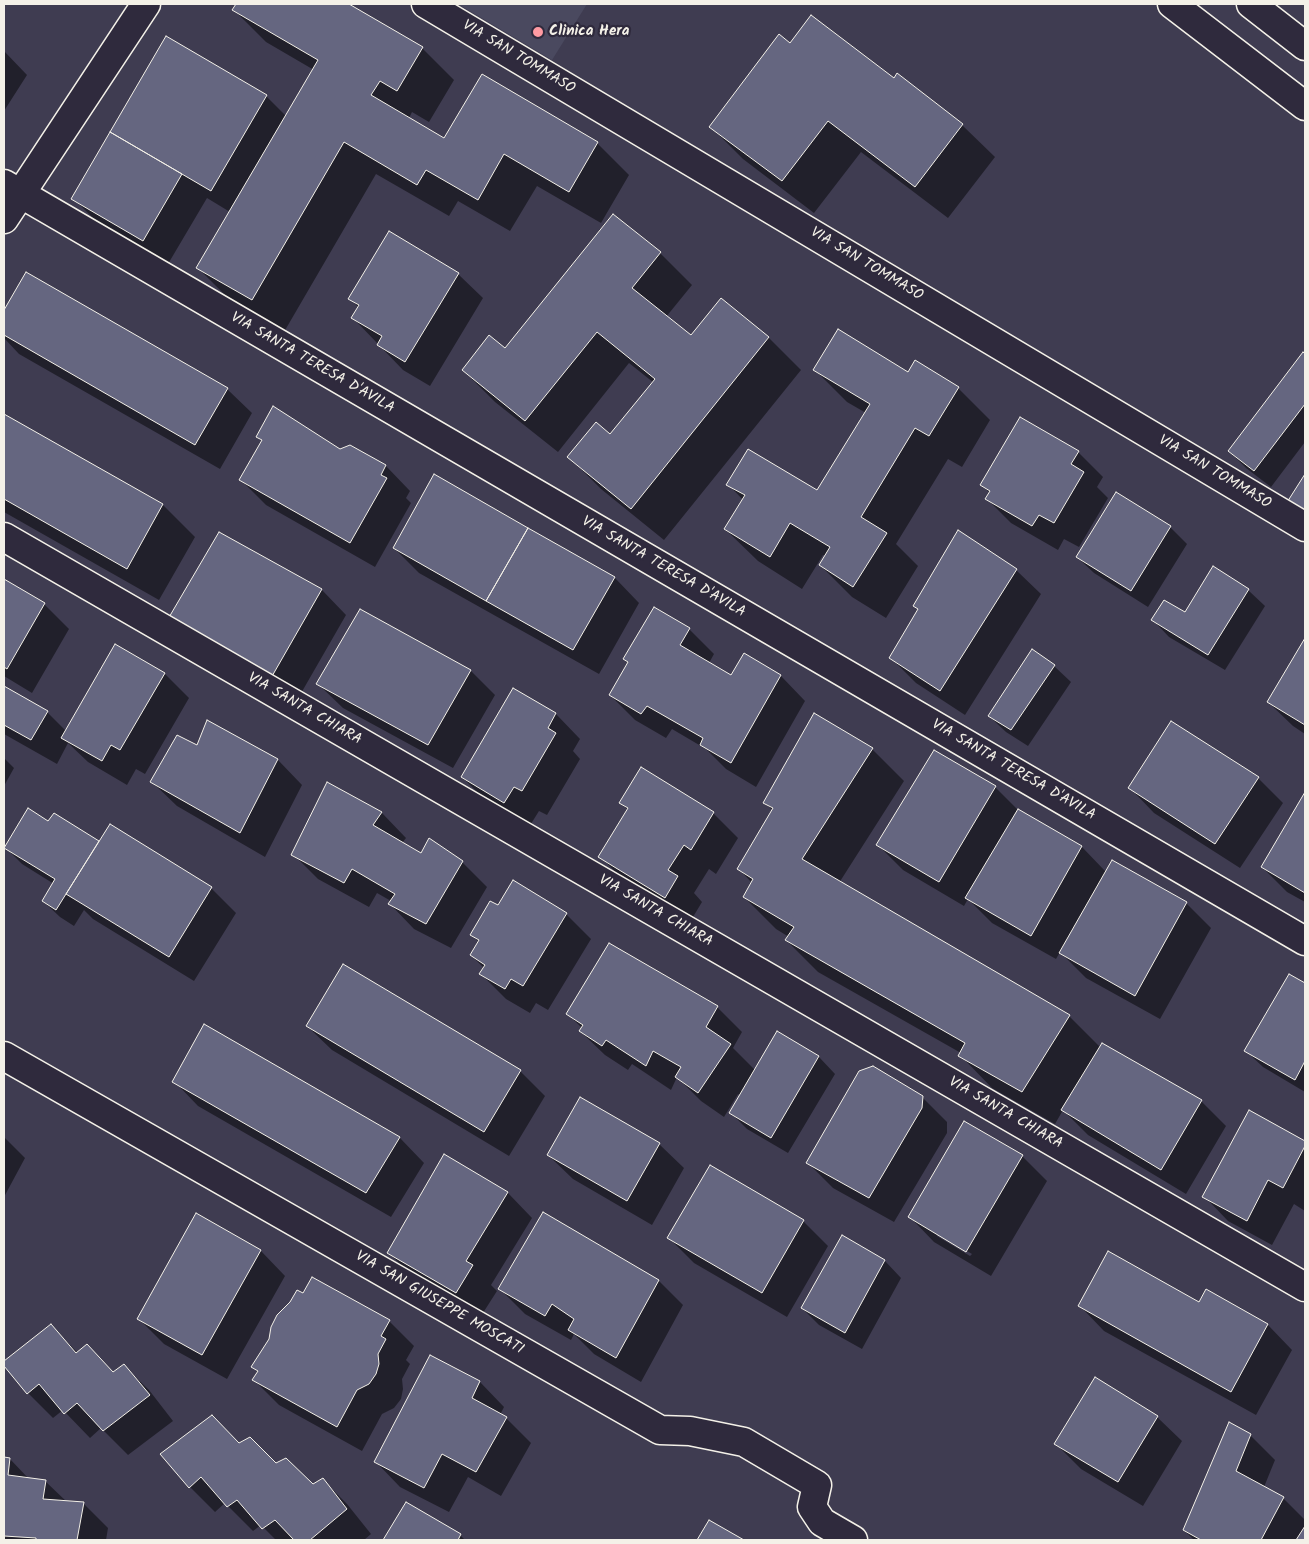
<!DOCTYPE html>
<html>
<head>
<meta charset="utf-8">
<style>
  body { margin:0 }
  #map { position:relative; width:1309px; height:1544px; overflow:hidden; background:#3f3c51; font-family:Kalam,sans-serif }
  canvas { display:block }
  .frame { position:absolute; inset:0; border:5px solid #f4f1e8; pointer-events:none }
</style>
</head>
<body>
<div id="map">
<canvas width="1309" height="1544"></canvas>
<div class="frame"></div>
</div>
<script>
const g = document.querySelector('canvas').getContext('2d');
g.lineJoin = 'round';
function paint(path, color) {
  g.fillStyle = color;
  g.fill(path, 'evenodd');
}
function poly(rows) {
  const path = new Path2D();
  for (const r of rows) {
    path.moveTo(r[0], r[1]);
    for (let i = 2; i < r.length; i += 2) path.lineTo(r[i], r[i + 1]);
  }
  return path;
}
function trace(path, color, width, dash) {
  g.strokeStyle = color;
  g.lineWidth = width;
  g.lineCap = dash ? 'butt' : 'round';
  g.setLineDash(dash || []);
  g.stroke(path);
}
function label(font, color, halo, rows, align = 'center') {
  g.font = font + ' Kalam,sans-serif';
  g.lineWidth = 4.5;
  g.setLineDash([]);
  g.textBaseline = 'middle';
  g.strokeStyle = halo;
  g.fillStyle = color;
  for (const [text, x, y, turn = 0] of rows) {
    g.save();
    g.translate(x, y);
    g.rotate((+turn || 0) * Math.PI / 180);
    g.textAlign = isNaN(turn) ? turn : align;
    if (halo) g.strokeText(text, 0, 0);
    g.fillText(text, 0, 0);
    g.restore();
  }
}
const built = poly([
  [458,4,587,4,552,60]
]);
const shadow = poly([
  [238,4,346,4,422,48,454,80,429,122,412,112,409,118,445,139,597,143,629,175,601,223,537,186,510,231,458,201,449,216,376,174,284,332,230,300,198,268,230,212,207,198,168,264,98,223,73,198,266,96,286,116,314,70,266,42,234,10],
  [790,44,894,80,897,75,962,125,995,157,948,218,861,152,814,213,743,159,711,127],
  [4,51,27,75,4,111],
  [660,253,692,285,666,317,691,337,721,299,769,338,801,370,664,540,601,489,569,457,611,436,654,383,629,363,558,452,495,402,463,370,505,349],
  [26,274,227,389,252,413,220,469,19,354,4,338,4,313],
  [458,274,483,298,430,386,403,370,353,318,359,308,350,298],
  [1304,354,1305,355,1305,442,1271,487,1246,468,1229,451],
  [815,370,958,388,990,420,962,467,948,459,896,544,918,566,886,618,852,597,820,565,826,556,823,555,802,589,758,561,725,529,743,500,728,484,818,492,866,413,847,402],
  [4,416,163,505,195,537,159,600,4,512],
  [257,436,340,450,350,446,386,466,410,491,406,498,411,503,375,567,266,505,241,480,263,442],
  [1078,452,1103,477,1097,487,1108,498,1079,547,1064,539,1058,550,1011,523,987,499,990,493,982,485],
  [435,476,615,578,639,603,599,674,419,573,394,548],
  [1170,527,1187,544,1148,607,1094,573,1077,557],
  [220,534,322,590,346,615,296,702,194,643],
  [1016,570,1041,594,965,715,916,683,891,658,919,610,915,606],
  [4,580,44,604,69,629,32,693,4,676],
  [1248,590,1265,606,1225,670,1169,637,1153,620,1185,614],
  [361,611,471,671,495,695,453,768,343,708,318,684],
  [689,629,714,654,709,663,732,676,744,655,781,676,805,701,756,787,726,769,706,749,672,729,666,738,635,720,610,695,629,663,624,659],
  [1305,639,1305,734,1293,726,1268,702],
  [1054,666,1071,682,1028,746,1006,732,989,716],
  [165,674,189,698,145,774,136,769,127,785,88,762,68,743,57,764,4,734,4,688,47,712,66,731],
  [513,689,556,714,580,739,573,751,580,759,547,815,539,811,529,827,487,802,462,777],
  [208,722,278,760,302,785,265,857,177,806,152,782,197,747],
  [872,749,904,781,839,883,1069,1016,1101,1048,1201,1101,1226,1126,1186,1194,1088,1135,1063,1110,1055,1124,992,1088,960,1055,961,1053,818,972,786,940,789,937,776,929,744,897,752,883,739,869,773,811,765,802],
  [934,751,995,787,1018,810,1082,847,1106,872,1186,903,1211,928,1160,1019,1086,978,1060,952,1056,959,992,923,968,899,964,906,903,870,878,845],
  [4,758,14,768,4,786],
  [641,769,713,813,738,838,716,874,709,869,694,893,702,902,690,922,624,881,600,856,628,810,621,803],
  [1258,778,1283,803,1240,868,1154,813,1130,788],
  [327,783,382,813,406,838,402,843,422,854,462,862,487,887,451,948,414,929,390,904,391,901,377,893,369,907,318,879,293,854],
  [1305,794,1305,902,1287,892,1262,867],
  [54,814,100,843,211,888,236,913,194,981,93,919,84,910,74,926,60,917,43,901,54,884,22,864,5,847,49,823],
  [498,907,566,914,591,939,548,1010,536,1003,530,1013,506,999,481,974,484,968,471,955,479,942,471,934],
  [1289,976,1305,985,1305,1092,1263,1067,1246,1051],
  [717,1007,742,1032,733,1048,755,1070,778,1033,819,1057,835,1074,788,1153,747,1129,730,1112,740,1096,738,1094,724,1117,701,1101,677,1077,671,1090,632,1064,628,1070,605,1055,580,1031,582,1028,568,1014],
  [204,1026,400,1138,424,1163,391,1217,198,1106,174,1081],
  [307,1026,520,1071,545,1096,509,1156,332,1050],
  [922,1097,947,1122,947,1133,894,1222,833,1188,808,1163],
  [1249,1112,1305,1143,1305,1211,1294,1204,1272,1245,1228,1221,1204,1196],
  [4,1137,25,1158,4,1197],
  [659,1144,684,1168,652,1225,573,1179,548,1155],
  [444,1156,508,1193,532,1218,491,1285,497,1291,481,1316,414,1278,389,1253],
  [1022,1156,1047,1181,991,1276,934,1242,910,1217],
  [937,1233,972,1254,970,1256,937,1236],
  [197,1215,261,1251,285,1276,227,1379,164,1344,139,1319],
  [803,1221,828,1246,787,1317,694,1263,669,1238],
  [842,1237,885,1261,901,1278,862,1349,819,1325,802,1308],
  [659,1281,683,1305,641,1382,594,1354,574,1334,571,1340,525,1314,500,1289],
  [1206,1291,1268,1325,1292,1350,1256,1415,1104,1331,1080,1306,1199,1303],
  [389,1321,414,1346,406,1360,410,1364,402,1379,403,1389,401,1399,394,1408,382,1414,362,1451,279,1405,254,1380,258,1372,253,1367],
  [51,1326,78,1353,87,1345,114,1373,124,1366,149,1390,173,1421,128,1455,101,1428,90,1438,63,1410,53,1418,28,1393,4,1365,4,1363],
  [431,1356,480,1382,504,1407,500,1415,506,1418,531,1443,501,1496,468,1477,449,1512,400,1487,376,1462],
  [1157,1417,1182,1441,1143,1506,1081,1469,1056,1444],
  [1250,1435,1275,1460,1264,1487,1283,1498,1305,1520,1305,1540,1194,1540,1184,1530],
  [240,1444,312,1486,322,1479,347,1504,371,1534,364,1540,276,1540,261,1525,253,1531,225,1503,215,1512,190,1487,162,1454],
  [4,1459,10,1459,29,1479,45,1481,67,1502,84,1504,108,1528,106,1540,4,1540],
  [406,1503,460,1535,465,1540,385,1540]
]);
const building = poly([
  [236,4,349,4,423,47,397,91,380,81,371,95,444,138,482,74,598,142,569,192,504,154,478,200,426,170,417,185,344,142,252,300,196,268,318,60,232,10,236,4],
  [811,15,894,78,897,73,963,124,915,187,828,121,782,181,709,127,779,34,790,43,811,15],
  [166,36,267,95,211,191,110,132,166,36],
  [110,132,182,174,143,241,71,199,110,132],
  [613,214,661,252,632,288,691,335,721,298,769,337,631,509,567,457,596,422,610,434,655,379,597,332,525,421,462,370,489,335,505,348,613,214],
  [389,231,459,273,405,362,377,345,382,336,351,318,359,305,348,299,389,231],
  [26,272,228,388,195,445,4,335,4,310,26,272],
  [838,329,908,372,915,360,959,387,929,436,915,428,861,517,887,533,853,587,819,565,830,547,790,523,770,557,724,529,745,495,726,485,748,449,817,490,870,404,813,370,838,329],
  [1303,352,1305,354,1305,404,1254,471,1228,451,1303,352],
  [273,406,340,449,350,445,386,465,381,475,387,478,350,543,239,480,262,440,256,437,273,406],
  [4,414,163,504,127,569,4,499,4,414],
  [1020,417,1079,451,1071,464,1084,472,1054,523,1039,515,1032,526,985,499,990,491,980,485,1020,417],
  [434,474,528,528,486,601,393,548,434,474],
  [1305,474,1305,520,1284,507,1305,474],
  [1116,492,1171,526,1131,591,1076,557,1116,492],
  [528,528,615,577,573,650,486,601,528,528],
  [958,530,1017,569,940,691,889,658,918,609,913,606,958,530],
  [219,532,322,589,271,678,168,619,219,532],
  [1213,566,1249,589,1208,655,1151,620,1164,600,1185,612,1213,566],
  [4,579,45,603,7,669,4,667,4,579],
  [654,607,690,628,680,645,731,675,744,653,781,675,731,763,700,745,703,738,647,706,641,714,609,695,628,662,623,659,654,607],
  [360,609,471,670,428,745,316,684,360,609],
  [1305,638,1305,725,1267,702,1305,638],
  [115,644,165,673,120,750,111,745,102,761,61,738,115,644],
  [1032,649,1055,665,1011,730,988,716,1032,649],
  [4,686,48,711,31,740,4,725,4,686],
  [513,688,556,713,548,728,556,733,522,791,514,787,504,803,461,777,513,688],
  [814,713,873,748,802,859,1070,1015,1022,1092,958,1056,965,1043,785,940,794,927,743,897,753,879,737,869,773,808,763,803,814,713],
  [207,720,278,759,240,833,150,782,177,735,197,745,207,720],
  [1171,721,1259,777,1215,844,1128,788,1171,721],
  [934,750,996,786,939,882,876,845,934,750],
  [641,767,714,812,691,850,684,845,668,870,678,876,665,898,598,857,628,808,619,803,641,767],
  [327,782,382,812,373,825,421,853,429,838,463,861,426,924,388,904,395,894,352,869,344,883,291,855,327,782],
  [1305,792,1305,893,1261,867,1305,792],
  [28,808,48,821,54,813,99,841,56,910,42,901,55,879,4,848,28,808],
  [1018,809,1082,846,1031,936,965,898,1018,809],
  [110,824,212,887,169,957,66,894,110,824],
  [1112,860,1187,902,1135,996,1059,953,1112,860],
  [513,880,567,913,523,986,511,979,505,989,479,974,485,965,470,955,479,940,470,935,490,901,498,905,513,880],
  [609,943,718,1006,706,1027,731,1044,698,1093,675,1077,681,1067,653,1051,646,1066,606,1040,602,1046,579,1031,583,1025,566,1014,609,943],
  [343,964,521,1070,484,1132,306,1026,343,964],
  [1289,974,1305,983,1305,1061,1295,1080,1244,1051,1289,974],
  [204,1024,400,1137,366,1193,172,1082,204,1024],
  [777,1031,819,1056,771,1138,729,1113,777,1031],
  [1102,1043,1202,1100,1161,1170,1061,1110,1102,1043],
  [873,1066,923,1096,922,1108,869,1198,806,1163,859,1071,873,1066],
  [580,1097,660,1143,627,1201,547,1155,580,1097],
  [1249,1110,1305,1141,1305,1146,1283,1188,1268,1180,1247,1221,1202,1197,1249,1110],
  [964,1121,1023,1155,966,1252,908,1217,964,1121],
  [444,1154,508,1192,466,1261,473,1265,456,1293,387,1253,444,1154],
  [710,1165,804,1220,762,1293,667,1238,710,1165],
  [543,1212,659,1280,616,1358,568,1330,574,1319,552,1304,545,1316,498,1289,543,1212],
  [196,1213,261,1250,202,1355,137,1319,196,1213],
  [842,1235,885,1260,845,1333,801,1308,842,1235],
  [1108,1251,1199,1302,1206,1289,1268,1324,1231,1392,1078,1306,1108,1251],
  [312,1277,390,1320,381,1336,386,1339,378,1354,379,1364,376,1374,369,1384,357,1390,337,1427,252,1380,258,1371,251,1367,269,1339,271,1327,277,1315,290,1302,297,1290,303,1293,312,1277],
  [51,1324,76,1353,87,1344,113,1372,124,1364,150,1395,103,1431,77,1403,64,1414,39,1384,27,1394,4,1366,4,1361,51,1324],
  [430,1355,480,1381,472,1398,507,1417,476,1472,442,1454,424,1488,374,1462,430,1355],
  [1095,1377,1158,1416,1118,1482,1054,1444,1095,1377],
  [212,1415,239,1443,250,1437,276,1463,286,1458,313,1484,323,1478,347,1509,310,1540,294,1540,275,1520,262,1529,237,1500,227,1507,201,1477,189,1488,160,1454,212,1415],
  [1229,1422,1251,1434,1236,1471,1284,1497,1261,1540,1201,1540,1183,1530,1229,1422],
  [4,1457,10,1458,8,1475,46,1480,43,1499,84,1502,77,1540,36,1540,36,1538,4,1536,4,1457],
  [406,1502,461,1534,458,1540,383,1540,406,1502],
  [709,1520,744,1540,697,1540,709,1520],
  [1305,1526,1305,1540,1296,1540,1305,1526]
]);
const minor = poly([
  [426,4,1305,527],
  [4,184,1305,941],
  [4,219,146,4],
  [4,537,1305,1287],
  [4,1056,660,1430,690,1431,744,1442,817,1485,812,1507,822,1522,853,1540]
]);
const highway = poly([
  [1172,4,1305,106],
  [1251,4,1305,46]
]);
const markers = [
  [538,32,6,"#ff9aa2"]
];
const poiNames = [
  ["Clinica Hera",549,32]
];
const streetNames = [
  ["VIA SAN TOMMASO",518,58,31],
  ["VIA SAN TOMMASO",866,265,31],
  ["VIA SANTA TERESA D'AVILA",312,364,30],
  ["VIA SAN TOMMASO",1214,473,31],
  ["VIA SANTA TERESA D'AVILA",663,568,30],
  ["VIA SANTA CHIARA",304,710,30],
  ["VIA SANTA TERESA D'AVILA",1013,771,30],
  ["VIA SANTA CHIARA",655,912,30],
  ["VIA SANTA CHIARA",1005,1114,30],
  ["VIA SAN GIUSEPPE MOSCATI",439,1304,30]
];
paint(built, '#4a495f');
paint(shadow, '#0007');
paint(building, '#656680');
trace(building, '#f4f1e8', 1);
trace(minor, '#f4f1e8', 31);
trace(highway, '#f4f1e8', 31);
trace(minor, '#2f2a3d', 28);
trace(highway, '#2f2a3d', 28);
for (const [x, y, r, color] of markers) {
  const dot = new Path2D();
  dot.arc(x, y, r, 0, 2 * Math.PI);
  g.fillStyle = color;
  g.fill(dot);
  trace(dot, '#2f2a3d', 2);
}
label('bold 15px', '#f4f1e8', '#2f2a3d', poiNames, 'left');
label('15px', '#f4f1e8', '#2f2a3d', streetNames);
</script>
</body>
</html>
